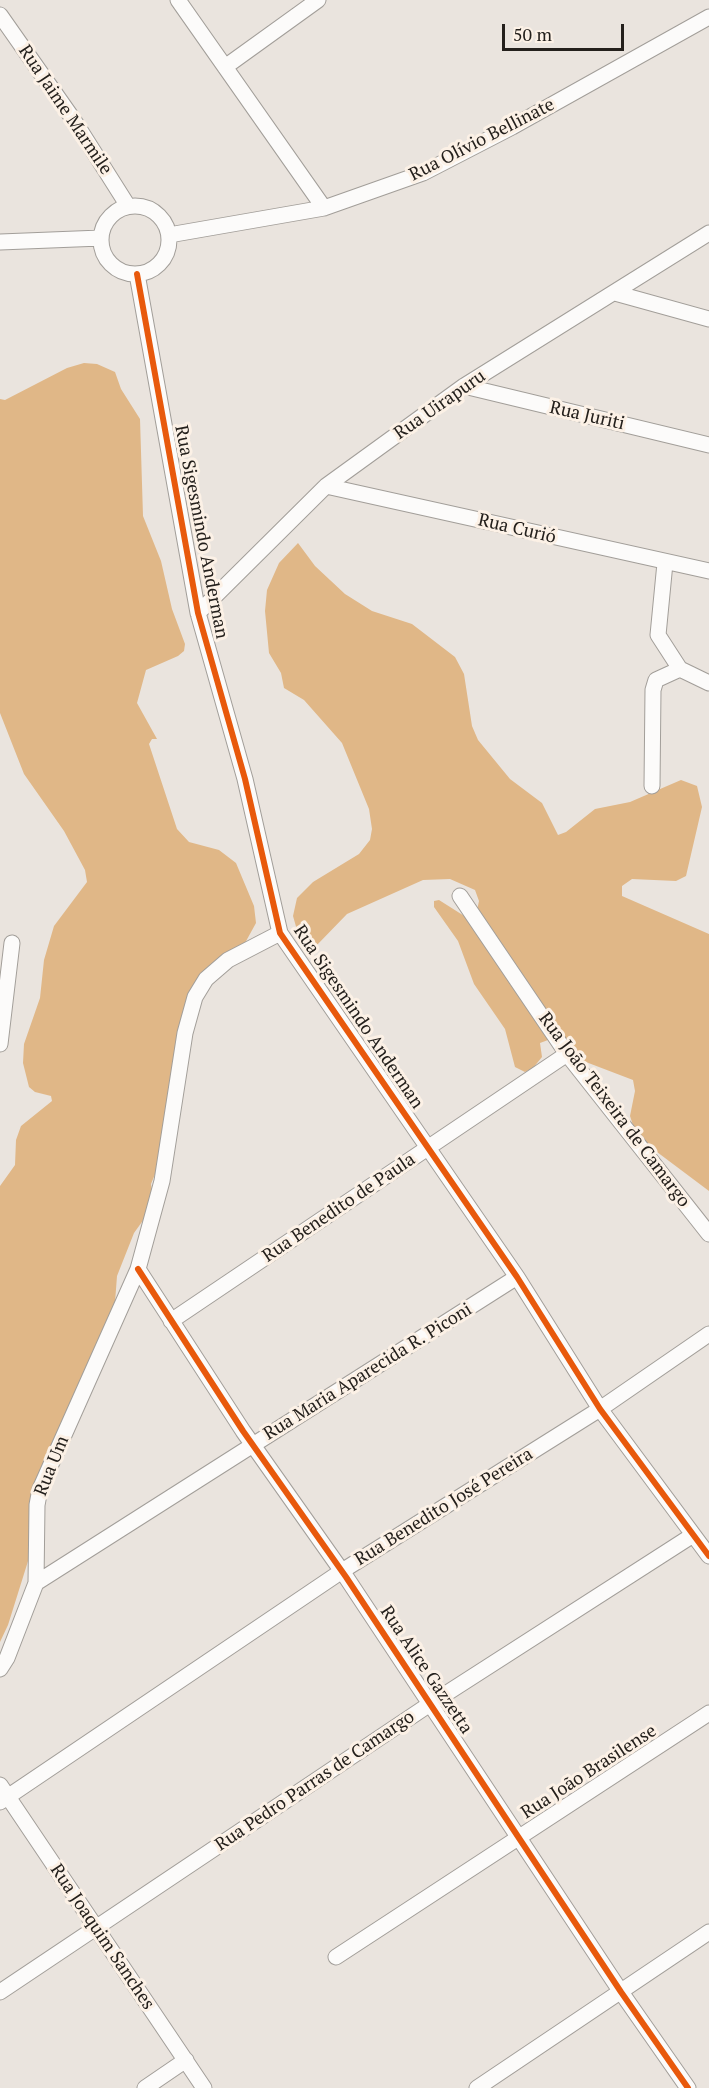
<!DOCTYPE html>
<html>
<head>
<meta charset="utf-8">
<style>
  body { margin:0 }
  #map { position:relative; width:709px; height:2088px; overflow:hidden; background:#eae4de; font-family:"PT Serif",serif }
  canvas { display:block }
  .scale { position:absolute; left:502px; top:24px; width:122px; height:27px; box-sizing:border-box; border:3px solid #24201c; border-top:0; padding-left:8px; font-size:18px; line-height:21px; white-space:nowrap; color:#24201c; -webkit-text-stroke:4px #fcf1e6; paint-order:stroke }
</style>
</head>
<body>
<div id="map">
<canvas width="709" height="2088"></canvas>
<div class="scale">50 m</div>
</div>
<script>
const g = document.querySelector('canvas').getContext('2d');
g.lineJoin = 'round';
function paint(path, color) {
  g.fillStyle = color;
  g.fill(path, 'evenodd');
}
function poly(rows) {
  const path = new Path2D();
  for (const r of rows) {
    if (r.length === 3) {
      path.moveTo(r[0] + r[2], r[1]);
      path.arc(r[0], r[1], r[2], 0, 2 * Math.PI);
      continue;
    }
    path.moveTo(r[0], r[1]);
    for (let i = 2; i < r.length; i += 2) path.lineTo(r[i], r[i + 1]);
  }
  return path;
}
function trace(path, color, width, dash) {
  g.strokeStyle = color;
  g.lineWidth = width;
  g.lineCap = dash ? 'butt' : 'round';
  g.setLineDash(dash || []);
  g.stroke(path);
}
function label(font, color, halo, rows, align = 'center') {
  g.font = font + ' "PT Serif",serif';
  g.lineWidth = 6;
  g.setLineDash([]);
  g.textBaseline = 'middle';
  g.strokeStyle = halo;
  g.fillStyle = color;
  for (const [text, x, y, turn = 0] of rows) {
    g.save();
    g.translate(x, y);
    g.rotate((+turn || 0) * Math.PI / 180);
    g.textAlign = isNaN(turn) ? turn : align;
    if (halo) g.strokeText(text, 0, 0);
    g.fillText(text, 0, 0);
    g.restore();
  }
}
const forest = poly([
  [84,363,97,364,115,372,121,389,140,419,143,516,161,561,172,609,185,644,184,651,178,656,146,670,137,703,157,739,152,739,149,744,177,829,189,842,219,850,236,863,254,906,256,923,245,943,209,968,162,1157,151,1184,154,1205,134,1233,117,1276,112,1342,50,1448,29,1558,8,1625,0,1642,0,1186,15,1165,16,1140,21,1126,52,1101,51,1096,35,1092,29,1087,23,1063,24,1044,40,998,44,960,54,926,87,882,85,870,64,831,24,774,0,713,0,399,5,400,67,368],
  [298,543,315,566,345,594,372,611,412,624,455,657,464,674,472,726,478,740,510,779,542,803,558,835,566,832,595,809,630,802,681,780,697,786,702,807,686,876,676,881,632,879,622,886,622,896,709,934,709,1191,637,1137,630,1116,635,1091,633,1080,578,1059,548,1040,540,1043,542,1057,533,1068,525,1072,515,1067,505,1029,474,984,458,941,434,907,434,901,439,900,469,919,475,920,479,901,475,890,450,879,423,880,347,914,317,945,308,945,299,937,293,916,297,898,313,882,359,854,370,840,372,829,369,809,342,743,304,700,284,688,281,673,269,653,265,611,267,590,279,563]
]);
const minor = poly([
  [178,0,324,208],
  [0,15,73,119,128,206],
  [225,67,318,0],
  [135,240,34],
  [169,235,324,208,423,173,512,127,709,17],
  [0,242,101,238],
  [137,274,198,613,245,779,280,933,517,1277,600,1409,709,1556],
  [615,293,709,319],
  [464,386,709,445],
  [326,486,709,571],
  [665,563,658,635,680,669,709,683],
  [198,613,326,486,464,386,709,233],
  [652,786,653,690,656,680,680,669],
  [460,896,567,1054,709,1234],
  [0,1044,12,943],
  [138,1269,243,1431,346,1577,621,1992,688,2088],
  [171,1321,567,1054],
  [36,1583,517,1277],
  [0,1669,7,1658,36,1583,37,1505,40,1489,138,1269,162,1181,185,1033,195,997,206,979,228,960,280,933],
  [0,1785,204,2088],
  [0,1802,342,1571,600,1409,709,1334],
  [336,1957,709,1713],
  [0,1992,430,1704,693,1535],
  [145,2088,186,2060],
  [477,2088,709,1932]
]);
const cycleway = poly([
  [137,274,198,613,245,779,280,933,517,1277,600,1409,709,1556],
  [138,1269,243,1431,346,1577,621,1992,688,2088]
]);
const streetNames = [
  ["Rua Jaime Marmile",65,110,56],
  ["Rua Olívio Bellinate",482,140,-27],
  ["Rua Uirapuru",440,405,-35],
  ["Rua Juriti",587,416,13],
  ["Rua Curió",517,529,13],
  ["Rua Sigesmindo Anderman",201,532,79],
  ["Rua Sigesmindo Anderman",358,1017,56],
  ["Rua João Teixeira de Camargo",614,1110,53],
  ["Rua Benedito de Paula",339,1208,-34],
  ["Rua Maria Aparecida R. Piconi",368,1372,-32],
  ["Rua Um",52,1466,-68],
  ["Rua Benedito José Pereira",444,1507,-32],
  ["Rua Alice Gazzetta",426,1670,56],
  ["Rua João Brasilense",589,1772,-33],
  ["Rua Pedro Parras de Camargo",315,1781,-34],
  ["Rua Joaquim Sanches",102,1937,56]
];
paint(forest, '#e0b787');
trace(minor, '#a29e99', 17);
trace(minor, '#fcfbfa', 15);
trace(cycleway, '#e8590c', 6);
label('18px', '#24201c', '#fcf1e6', streetNames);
</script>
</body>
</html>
